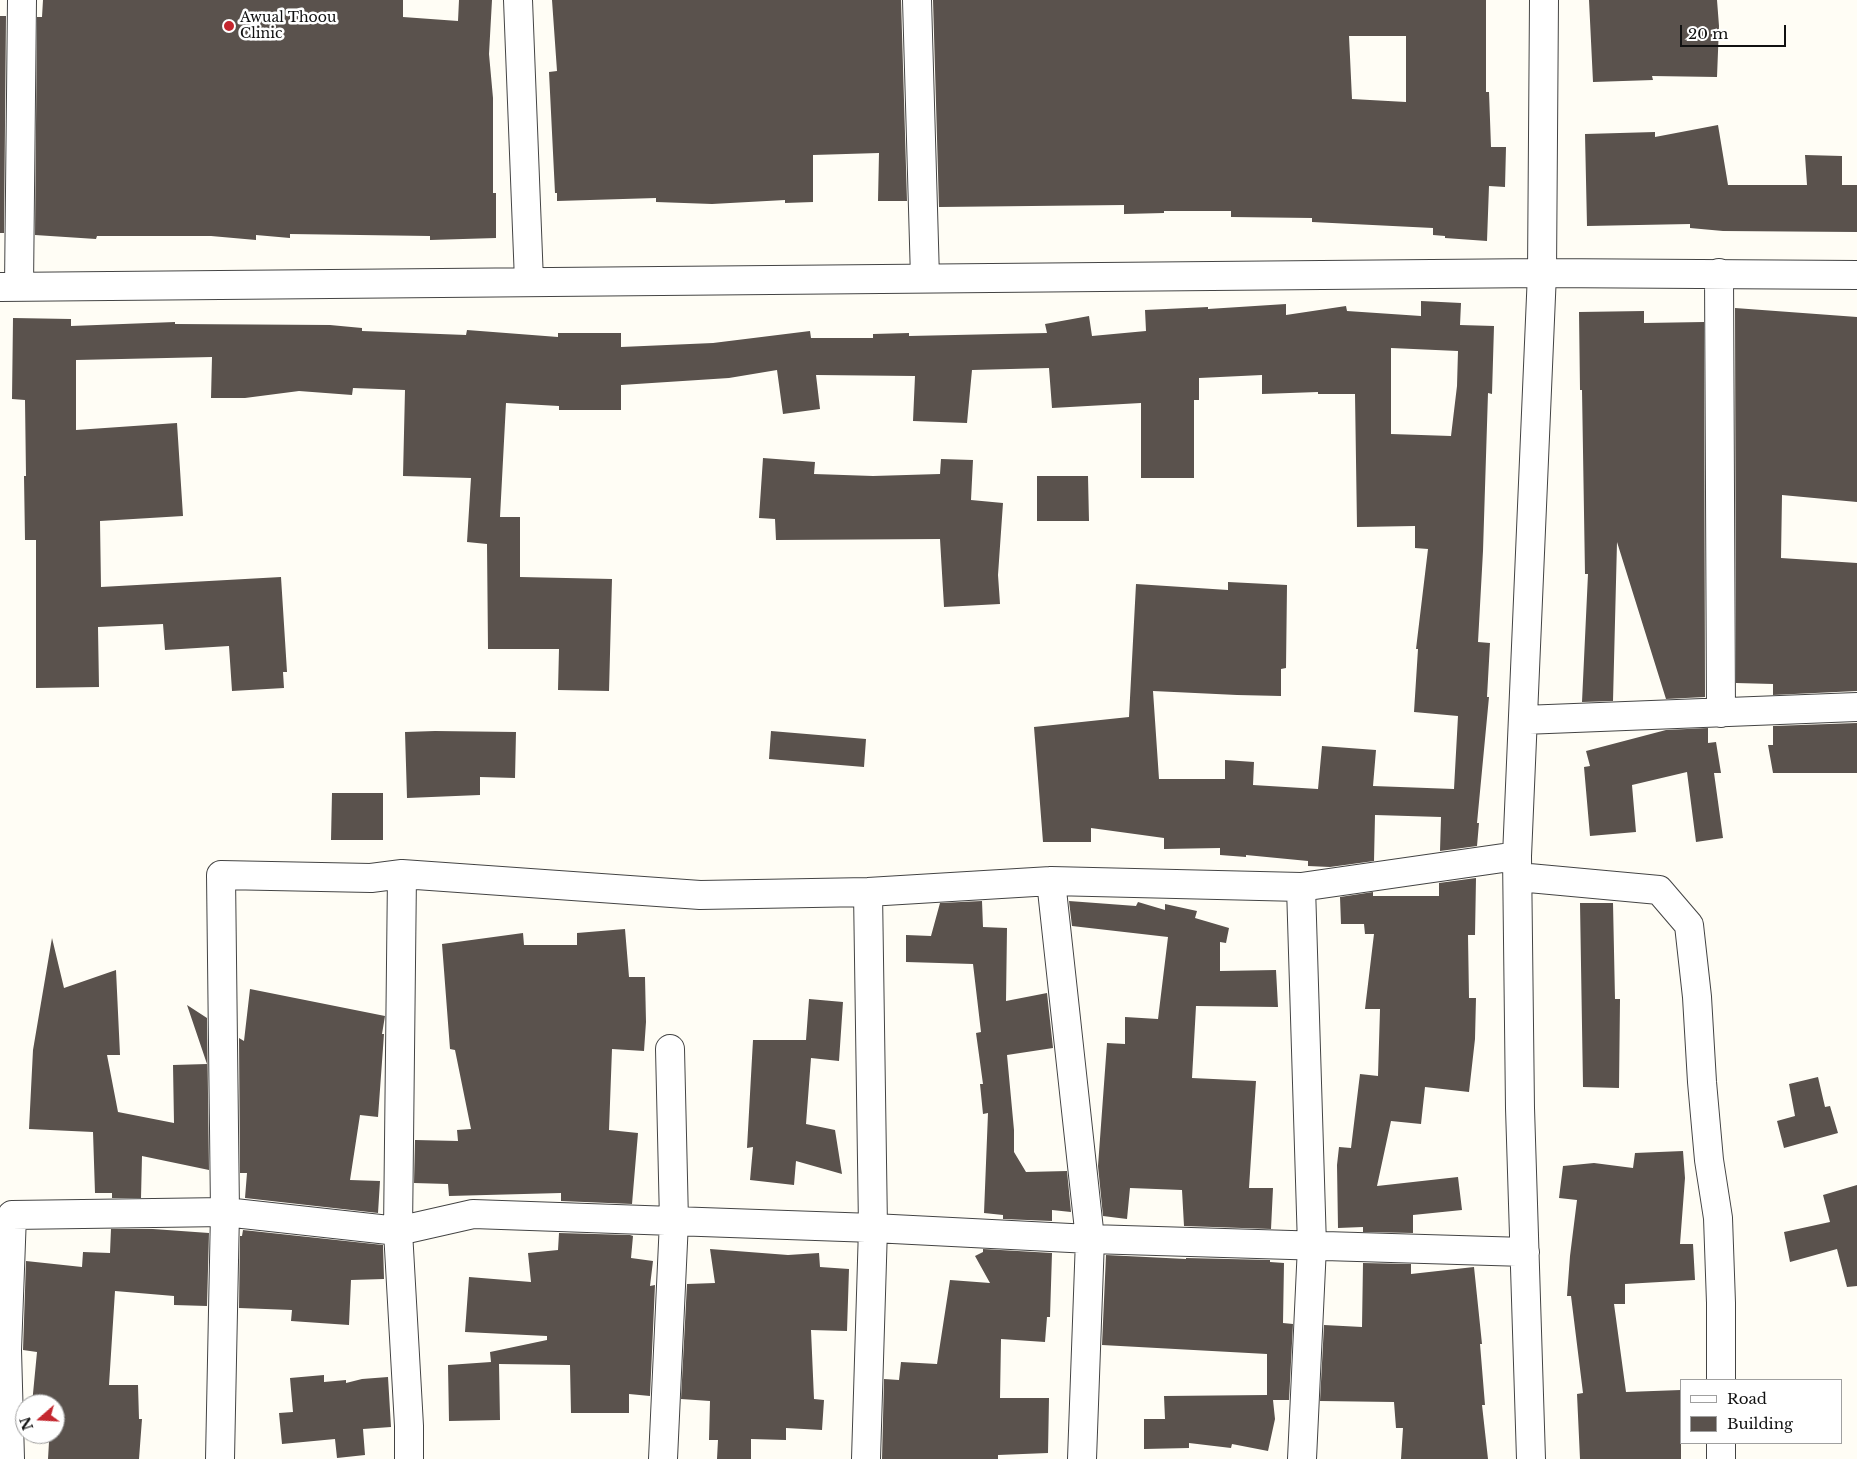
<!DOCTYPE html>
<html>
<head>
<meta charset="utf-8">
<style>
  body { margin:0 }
  #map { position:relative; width:1857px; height:1459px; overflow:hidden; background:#fffdf5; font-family:"Libre Baskerville",serif }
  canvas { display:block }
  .legend { position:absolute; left:1680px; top:1379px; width:162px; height:65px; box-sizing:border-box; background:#fff; border:1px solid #a0a0a0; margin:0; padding:6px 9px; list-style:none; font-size:15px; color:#111 }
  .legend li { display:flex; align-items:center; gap:10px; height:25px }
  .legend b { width:25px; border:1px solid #a0a0a0 }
  .north { position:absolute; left:15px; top:1394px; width:50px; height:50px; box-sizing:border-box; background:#fff; border:1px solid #a0a0a0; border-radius:50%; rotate:251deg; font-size:14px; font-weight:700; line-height:20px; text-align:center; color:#111 }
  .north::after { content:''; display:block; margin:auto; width:18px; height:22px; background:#c4262e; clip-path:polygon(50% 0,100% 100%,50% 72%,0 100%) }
  .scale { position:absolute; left:1680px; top:25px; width:106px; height:22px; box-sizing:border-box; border:2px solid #111; border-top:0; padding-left:6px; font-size:15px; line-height:18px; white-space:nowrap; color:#111; -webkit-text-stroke:4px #fff; paint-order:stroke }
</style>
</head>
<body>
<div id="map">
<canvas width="1857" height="1459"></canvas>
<ul class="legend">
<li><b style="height:6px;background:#fff"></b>Road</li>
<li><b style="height:14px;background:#5a524d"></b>Building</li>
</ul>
<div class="north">N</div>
<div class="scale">20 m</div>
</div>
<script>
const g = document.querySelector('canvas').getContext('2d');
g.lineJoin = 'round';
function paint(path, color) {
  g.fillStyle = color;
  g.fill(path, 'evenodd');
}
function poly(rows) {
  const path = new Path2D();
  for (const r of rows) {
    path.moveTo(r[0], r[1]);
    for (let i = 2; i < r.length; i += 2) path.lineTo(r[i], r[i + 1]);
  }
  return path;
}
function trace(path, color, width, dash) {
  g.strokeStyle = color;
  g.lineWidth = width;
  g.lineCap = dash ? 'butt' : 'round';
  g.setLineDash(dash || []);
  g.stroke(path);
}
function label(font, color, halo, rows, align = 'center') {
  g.font = font + ' "Libre Baskerville",serif';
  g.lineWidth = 5;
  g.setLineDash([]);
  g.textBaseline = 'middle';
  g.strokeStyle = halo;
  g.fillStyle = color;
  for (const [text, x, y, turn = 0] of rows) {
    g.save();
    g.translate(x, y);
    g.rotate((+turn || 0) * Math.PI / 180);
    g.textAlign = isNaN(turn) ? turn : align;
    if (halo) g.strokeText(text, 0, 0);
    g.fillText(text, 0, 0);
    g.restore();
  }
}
const building = poly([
  [43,0,403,0,403,17,458,21,459,0,492,0,489,54,493,98,493,193,496,193,496,238,430,240,430,236,290,234,290,238,256,235,256,240,211,236,97,236,96,239,35,235,37,17,42,17],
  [552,0,901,0,907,201,878,201,879,153,813,155,813,202,785,203,785,200,712,204,656,202,656,198,557,201,557,193,555,193,549,72,557,71],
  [933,0,1486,0,1486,92,1489,92,1491,147,1506,147,1505,187,1489,186,1487,241,1445,238,1445,236,1433,235,1433,228,1312,222,1312,218,1231,217,1231,211,1164,211,1164,213,1124,214,1124,205,939,207],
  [1349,36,1406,36,1406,102,1352,99],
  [1589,0,1717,0,1719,26,1717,77,1652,76,1653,80,1593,82],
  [0,16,6,16,4,233,0,233],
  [1718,125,1728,185,1807,185,1805,155,1842,156,1842,185,1857,185,1857,232,1723,231,1690,228,1690,224,1587,226,1585,134,1655,132,1655,137],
  [1421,301,1461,303,1460,325,1494,326,1492,394,1488,393,1483,551,1478,642,1490,643,1487,697,1489,697,1477,823,1479,823,1477,846,1440,851,1441,817,1375,815,1374,861,1330,867,1308,866,1308,861,1246,855,1246,857,1220,855,1220,848,1164,849,1164,838,1091,828,1091,842,1043,842,1034,727,1129,717,1136,584,1228,590,1228,582,1287,585,1286,668,1281,669,1281,696,1237,695,1153,691,1159,779,1225,779,1225,760,1254,762,1253,785,1318,789,1322,746,1376,750,1373,786,1454,789,1458,716,1414,712,1418,649,1416,649,1428,549,1415,548,1415,526,1357,527,1355,394,1318,394,1318,392,1262,394,1262,375,1199,378,1199,400,1194,400,1194,478,1141,478,1141,403,1052,408,1049,368,972,370,967,423,913,421,915,376,816,375,820,409,783,414,777,370,729,378,621,385,621,410,559,410,559,406,506,403,500,517,520,517,520,577,612,579,609,691,558,690,559,649,488,649,487,544,467,542,471,478,403,476,405,390,353,388,352,395,299,391,245,398,211,398,212,357,76,360,76,430,177,423,183,516,100,521,101,587,281,577,287,672,283,672,284,688,232,691,229,646,165,650,163,624,98,627,99,687,36,688,36,540,25,540,24,476,26,476,25,400,12,399,13,318,71,319,71,326,175,322,175,324,330,325,362,328,362,331,466,335,467,330,558,337,558,333,621,333,621,347,713,343,810,331,811,338,873,338,873,334,909,333,909,336,1047,333,1045,324,1089,316,1092,336,1146,331,1145,310,1208,307,1208,309,1286,304,1286,315,1346,306,1347,311,1421,316],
  [1391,348,1458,351,1457,386,1451,436,1391,434],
  [1735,308,1857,317,1857,502,1782,495,1781,558,1857,563,1857,691,1773,695,1773,684,1736,683],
  [1644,311,1644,323,1704,322,1705,697,1666,699,1617,542,1613,701,1582,702,1588,574,1585,574,1582,390,1580,390,1579,312],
  [763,458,815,462,814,474,873,476,940,474,941,459,973,460,971,500,1003,503,998,575,1000,604,944,607,940,539,776,540,775,519,759,518],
  [1037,476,1088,476,1089,521,1037,521],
  [1857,723,1857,773,1773,773,1768,745,1773,745,1773,726],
  [1708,728,1708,743,1716,742,1721,773,1714,773,1723,838,1696,842,1687,772,1632,785,1636,832,1590,836,1584,767,1590,766,1586,751,1666,730],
  [435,731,516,732,515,778,480,777,480,795,407,798,405,732],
  [771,731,866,739,864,767,769,759],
  [332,793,383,793,383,840,331,840],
  [1476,878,1475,935,1468,935,1469,998,1476,998,1475,1039,1469,1092,1425,1087,1421,1124,1391,1121,1377,1186,1458,1177,1462,1210,1413,1215,1413,1233,1363,1232,1363,1227,1338,1228,1337,1165,1339,1147,1351,1148,1360,1074,1378,1076,1380,1009,1365,1009,1374,934,1365,934,1364,924,1341,924,1340,897,1373,892,1373,896,1439,896,1439,883],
  [982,901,983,927,1007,928,1006,1001,1047,993,1053,1048,1007,1055,1014,1130,1014,1152,1026,1172,1067,1171,1071,1212,1052,1210,1052,1221,1003,1219,1003,1215,984,1213,988,1113,983,1114,980,1084,983,1084,976,1033,981,1032,973,964,906,962,906,935,931,936,940,903],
  [1069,901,1136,906,1138,902,1165,910,1165,904,1197,911,1195,918,1229,928,1226,943,1220,942,1220,971,1276,970,1278,1007,1196,1006,1192,1078,1256,1081,1249,1188,1273,1188,1271,1229,1184,1226,1182,1190,1130,1188,1127,1219,1103,1216,1098,1166,1107,1043,1125,1044,1125,1017,1158,1019,1168,937,1072,926],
  [1580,903,1613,903,1615,999,1620,999,1619,1088,1583,1087],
  [625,929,629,977,645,977,646,1022,644,1051,612,1049,609,1130,638,1133,632,1204,561,1201,561,1193,449,1196,448,1184,414,1183,415,1140,458,1141,457,1130,471,1129,455,1050,450,1049,442,944,523,933,524,945,577,945,577,933],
  [52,938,64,988,116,970,120,1055,107,1055,118,1112,174,1123,173,1065,207,1064,187,1005,207,1018,209,1170,142,1156,141,1198,112,1198,112,1193,95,1193,93,1132,29,1129,33,1050],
  [250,989,385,1016,382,1034,384,1034,378,1117,360,1115,350,1180,380,1181,378,1213,245,1198,247,1173,240,1173,239,1038,244,1041],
  [809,999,843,1002,839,1061,811,1058,806,1124,835,1130,842,1174,796,1161,794,1185,750,1180,753,1147,747,1148,753,1040,806,1040],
  [1818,1077,1825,1107,1830,1106,1838,1133,1784,1148,1777,1121,1795,1116,1789,1084],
  [1683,1151,1685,1178,1680,1244,1693,1244,1695,1280,1625,1284,1625,1304,1614,1304,1626,1392,1681,1390,1681,1459,1580,1459,1577,1394,1583,1393,1571,1296,1567,1296,1570,1256,1577,1200,1559,1198,1563,1166,1594,1163,1633,1168,1635,1153],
  [1857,1185,1857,1286,1847,1287,1837,1249,1790,1262,1784,1232,1830,1222,1823,1195],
  [111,1229,153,1229,209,1233,207,1306,174,1305,174,1296,115,1291,109,1385,138,1385,139,1419,142,1419,139,1459,48,1459,49,1442,33,1443,33,1434,55,1434,55,1404,32,1404,37,1352,23,1350,26,1261,82,1267,83,1252,110,1253],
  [243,1230,383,1245,384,1279,351,1280,349,1325,291,1321,292,1310,239,1308,240,1236,242,1236],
  [559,1233,630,1235,633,1236,631,1258,653,1261,650,1286,655,1285,650,1396,629,1394,629,1413,571,1413,570,1365,499,1364,500,1420,449,1421,448,1365,491,1362,490,1352,547,1340,547,1336,465,1332,469,1277,531,1282,528,1253,558,1250],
  [710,1249,788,1255,819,1253,820,1267,849,1269,847,1331,811,1330,814,1399,824,1400,822,1430,786,1428,786,1440,751,1439,751,1459,717,1459,718,1440,709,1440,710,1401,681,1399,687,1284,715,1283],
  [983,1249,1052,1253,1050,1317,1047,1317,1045,1342,1001,1339,1000,1398,1049,1398,1048,1453,998,1455,998,1459,882,1459,884,1379,899,1380,901,1362,937,1364,950,1280,990,1283,975,1256,983,1252],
  [1106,1255,1186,1259,1186,1258,1270,1260,1270,1262,1284,1263,1283,1323,1293,1324,1289,1400,1273,1400,1275,1419,1268,1451,1232,1444,1231,1448,1189,1443,1189,1448,1144,1449,1144,1419,1165,1419,1164,1396,1267,1395,1267,1354,1102,1345],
  [1363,1263,1411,1264,1411,1274,1474,1267,1482,1344,1480,1344,1485,1405,1482,1405,1488,1459,1401,1459,1403,1428,1396,1428,1394,1402,1320,1401,1324,1325,1362,1327],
  [324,1375,324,1382,346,1380,346,1383,362,1379,388,1377,391,1427,363,1429,365,1455,337,1458,335,1439,282,1444,279,1413,293,1412,290,1378]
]);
const street = poly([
  [518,0,529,281],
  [917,0,925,278],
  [1719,273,1721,713],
  [0,287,1542,273,1857,275],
  [19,287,22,0],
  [1523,720,1857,707],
  [402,874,398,1231,409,1426,409,1459],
  [1518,877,1659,890,1689,925,1697,997,1702,1082,1709,1160,1718,1218,1721,1303,1721,1380],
  [1301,887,1312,1246,1302,1459],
  [1721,1443,1721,1459],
  [10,1459,7,1350,12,1215,225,1212,398,1231,473,1214,873,1228,1090,1239,1525,1252],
  [220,1459,225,1212,221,875,371,878,402,874,700,895,868,892,1051,881],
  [663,1459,674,1221,670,1049],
  [866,1459,873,1228,868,892],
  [1082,1459,1090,1239,1051,881,1301,887,1517,856],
  [1531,1459,1520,1108,1517,856,1542,273,1544,0]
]);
const markers = [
  [229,26,6,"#c4262e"]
];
const poiNames = [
  ["Awual Thoou",240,18],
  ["Clinic",240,34]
];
paint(building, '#5a524d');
trace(street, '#444', 30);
trace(street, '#fff', 28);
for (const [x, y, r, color] of markers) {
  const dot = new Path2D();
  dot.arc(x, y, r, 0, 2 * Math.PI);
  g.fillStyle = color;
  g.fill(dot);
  trace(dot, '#fff', 2);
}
label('14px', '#111', '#fff', poiNames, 'left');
</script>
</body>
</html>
